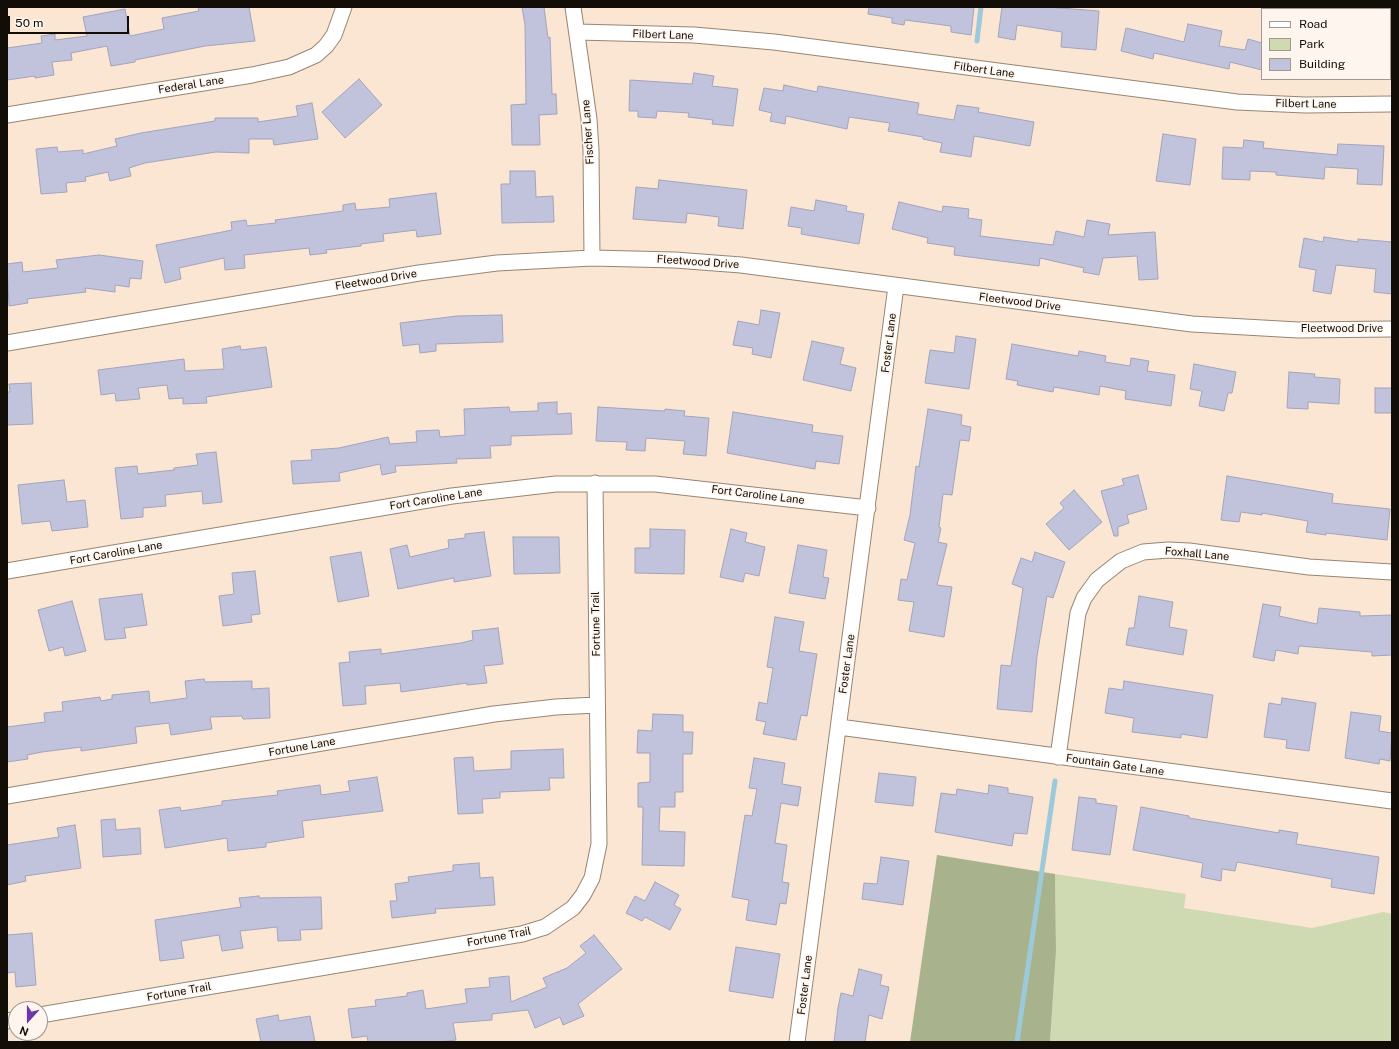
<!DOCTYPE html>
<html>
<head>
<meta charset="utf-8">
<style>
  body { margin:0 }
  #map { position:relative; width:1399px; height:1049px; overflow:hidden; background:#fae6d2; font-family:"Public Sans",sans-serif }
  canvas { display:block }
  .frame { position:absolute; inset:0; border:8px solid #130d07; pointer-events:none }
  .legend { position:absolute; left:1261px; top:8px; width:130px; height:72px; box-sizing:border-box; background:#fef6ee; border:1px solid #a09992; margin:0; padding:5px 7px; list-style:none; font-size:12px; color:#130d07 }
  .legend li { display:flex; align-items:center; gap:8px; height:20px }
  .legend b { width:20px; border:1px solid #a09992 }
  .north { position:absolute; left:8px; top:1001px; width:40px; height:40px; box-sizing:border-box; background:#fef6ee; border:1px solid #a09992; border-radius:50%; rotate:201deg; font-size:11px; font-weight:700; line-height:16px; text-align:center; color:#130d07 }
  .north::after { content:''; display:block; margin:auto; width:14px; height:18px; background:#6b35ab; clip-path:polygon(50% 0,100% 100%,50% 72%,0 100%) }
  .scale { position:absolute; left:8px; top:16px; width:121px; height:18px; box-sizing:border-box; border:2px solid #130d07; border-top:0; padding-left:5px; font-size:12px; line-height:14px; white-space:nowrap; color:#130d07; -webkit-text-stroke:3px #fef6ee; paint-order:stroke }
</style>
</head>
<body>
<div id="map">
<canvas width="1399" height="1049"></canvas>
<div class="frame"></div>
<ul class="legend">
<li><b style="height:5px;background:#fff"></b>Road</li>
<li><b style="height:11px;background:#cfdab3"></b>Park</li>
<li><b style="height:11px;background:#c1c2db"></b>Building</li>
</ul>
<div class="north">N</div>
<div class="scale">50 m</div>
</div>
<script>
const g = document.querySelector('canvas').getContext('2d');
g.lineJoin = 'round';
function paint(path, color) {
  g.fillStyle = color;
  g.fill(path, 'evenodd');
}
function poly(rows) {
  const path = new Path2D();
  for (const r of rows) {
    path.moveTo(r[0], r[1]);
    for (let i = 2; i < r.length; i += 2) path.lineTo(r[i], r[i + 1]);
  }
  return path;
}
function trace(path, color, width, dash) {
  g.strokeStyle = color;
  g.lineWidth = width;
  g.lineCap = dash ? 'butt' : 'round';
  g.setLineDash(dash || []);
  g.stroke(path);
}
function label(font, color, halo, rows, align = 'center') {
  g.font = font + ' "Public Sans",sans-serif';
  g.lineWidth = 3.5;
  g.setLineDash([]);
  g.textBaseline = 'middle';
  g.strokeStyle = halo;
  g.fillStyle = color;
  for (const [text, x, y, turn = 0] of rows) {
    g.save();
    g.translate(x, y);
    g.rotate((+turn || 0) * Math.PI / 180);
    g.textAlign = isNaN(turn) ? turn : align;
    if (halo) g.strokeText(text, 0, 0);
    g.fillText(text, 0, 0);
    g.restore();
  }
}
const green = poly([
  [1055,874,1186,894,1184,908,1312,928,1383,912,1392,914,1392,1042,1050,1042,1056,951]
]);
const forest = poly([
  [937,855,1055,874,1056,951,1050,1042,910,1042]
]);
const stream = poly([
  [977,41,981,7],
  [1017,1042,1055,781]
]);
const building = poly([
  [198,7,249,7,255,41,205,46,135,60,135,62,111,66,107,46,71,53,72,60,52,62,54,75,35,78,35,76,7,80,7,48,42,43,41,36,55,34,55,40,87,36,83,17,125,9,130,36,164,29,162,18,199,11,198,7],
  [522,7,544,7,548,38,550,37,552,94,556,94,557,114,539,115,540,145,512,145,511,105,526,104,525,25,522,7],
  [869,7,974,7,971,35,951,32,951,26,905,20,904,25,892,23,892,18,868,14,869,7],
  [1002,7,1047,7,1099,11,1096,50,1061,47,1062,32,1017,25,1015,40,998,37,1002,7],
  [1188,24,1222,31,1219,46,1245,50,1248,39,1262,43,1262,70,1230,62,1229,69,1154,53,1153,59,1121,51,1126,28,1184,42,1188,24],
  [694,73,714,76,712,86,738,89,733,126,712,124,713,120,688,117,689,113,657,111,656,118,638,117,638,111,629,111,630,80,692,84,694,73],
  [359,79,382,105,345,138,322,112,359,79],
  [784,85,817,92,818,86,919,103,917,114,954,120,957,105,979,108,978,112,1034,122,1030,146,974,136,971,157,940,152,942,143,923,139,923,137,888,131,890,123,849,117,847,129,786,116,785,124,770,121,772,113,759,110,764,88,783,91,784,85],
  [312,103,318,139,274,145,273,139,249,139,249,153,216,152,145,163,129,168,131,176,110,181,108,172,85,177,86,181,66,183,67,192,41,194,36,149,57,147,58,152,83,150,83,154,117,146,115,139,141,133,215,121,215,118,258,118,258,122,298,116,296,106,312,103],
  [1163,134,1196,139,1190,185,1156,181,1163,134],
  [1244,140,1264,142,1263,148,1337,155,1338,144,1384,146,1382,185,1357,184,1358,169,1325,167,1324,179,1276,175,1276,172,1250,171,1250,180,1222,179,1223,147,1243,148,1244,140],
  [510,171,535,171,536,197,553,196,554,222,502,223,501,184,510,184,510,171],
  [659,180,747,190,743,229,718,226,719,217,687,213,686,223,633,219,636,187,658,189,659,180],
  [436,193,441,234,417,237,416,230,383,234,384,241,361,244,361,246,326,250,327,253,310,255,309,248,244,255,245,268,225,270,224,258,179,268,181,279,165,283,156,245,232,230,231,222,246,220,247,226,276,223,275,220,343,211,343,205,355,203,356,210,390,207,389,199,436,193],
  [816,200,847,206,846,211,864,214,859,244,801,234,802,228,788,226,791,207,814,211,816,200],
  [899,202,942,212,943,206,969,209,968,218,982,220,980,236,1053,245,1056,231,1084,237,1087,220,1110,224,1108,235,1155,232,1158,279,1139,280,1137,256,1103,258,1099,275,1083,272,1084,268,1040,258,1039,266,954,255,955,247,927,243,928,238,892,229,899,202],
  [1324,237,1358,242,1358,239,1392,242,1392,294,1374,292,1376,269,1336,265,1331,294,1313,291,1316,270,1299,267,1304,238,1323,242,1324,237],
  [99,255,143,261,141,279,130,278,129,287,115,285,115,292,85,288,86,292,27,299,28,303,9,306,7,264,22,262,23,272,58,268,56,260,99,255],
  [761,310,780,313,771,358,752,354,753,348,733,345,738,321,759,325,761,310],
  [502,315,503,342,436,344,436,351,420,353,419,344,403,346,400,323,457,316,502,315],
  [956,336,976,339,969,389,925,383,930,350,954,353,956,336],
  [812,341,844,348,840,364,856,368,851,391,803,380,812,341],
  [1012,344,1078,356,1079,351,1106,356,1105,362,1130,366,1131,358,1149,361,1147,371,1175,375,1171,406,1125,399,1126,391,1100,386,1099,395,1054,387,1053,392,1017,385,1018,381,1006,379,1012,344],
  [240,346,241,350,266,347,272,387,206,397,207,403,183,404,183,398,169,399,167,385,138,388,140,399,116,401,115,393,101,395,98,370,184,359,185,371,224,369,222,349,240,346],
  [1194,364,1236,372,1232,393,1228,393,1224,411,1199,406,1202,391,1190,389,1194,364],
  [1289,372,1315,374,1314,377,1340,379,1339,404,1308,402,1308,409,1287,408,1289,372],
  [31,383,33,424,7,425,7,392,10,392,9,384,31,383],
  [1375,388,1392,388,1392,413,1375,413,1375,388],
  [557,402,557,414,571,413,572,434,511,436,511,445,490,446,491,458,456,459,457,463,395,466,396,472,382,475,380,464,339,473,340,481,293,484,291,461,312,460,311,450,339,448,388,437,390,444,417,442,416,431,439,430,440,437,465,435,464,409,509,407,510,412,538,411,538,403,557,402],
  [598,407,665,411,665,409,685,411,684,416,709,418,706,456,683,454,685,441,646,438,645,451,626,450,627,442,596,441,598,407],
  [928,409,962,415,961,425,971,427,969,441,960,440,952,495,943,494,939,527,941,528,938,542,947,544,937,585,952,587,944,637,909,631,914,602,898,600,901,579,907,580,915,543,904,540,910,515,916,466,919,467,928,409],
  [733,412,813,425,812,432,843,436,839,464,816,461,815,469,727,453,733,412],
  [216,452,222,502,203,504,202,491,165,495,166,506,143,508,143,517,121,519,115,468,137,466,138,474,174,470,174,468,198,465,196,454,216,452],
  [1138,475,1147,509,1127,515,1129,523,1118,527,1118,536,1114,536,1101,491,1124,485,1122,479,1138,475],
  [1227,476,1333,494,1332,503,1390,509,1387,540,1326,533,1326,535,1306,532,1308,521,1262,513,1262,515,1241,512,1239,522,1221,520,1227,476],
  [64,480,67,502,85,500,88,527,52,531,50,521,22,524,18,485,64,480],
  [1074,490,1102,522,1069,550,1046,524,1064,508,1060,503,1074,490],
  [650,529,685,530,684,574,635,573,635,548,650,548,650,529],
  [731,529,747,533,745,542,765,547,759,576,745,573,743,582,720,577,731,529],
  [484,532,491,576,454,582,454,578,398,589,390,549,407,545,410,557,449,548,448,540,465,538,465,534,484,532],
  [513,537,559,537,560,573,514,574,513,537],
  [798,545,827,550,823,577,829,578,825,599,789,593,798,545],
  [361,552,369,596,338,602,330,557,361,552],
  [1035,552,1065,562,1053,598,1047,596,1037,656,1032,712,997,709,1001,665,1011,666,1023,588,1012,584,1021,558,1032,562,1035,552],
  [255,571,260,614,251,615,252,622,223,626,219,596,234,594,232,573,255,571],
  [142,594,147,625,124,628,126,638,105,640,99,599,142,594],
  [1139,596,1173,602,1169,627,1187,630,1183,655,1126,645,1129,628,1134,628,1139,596],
  [72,601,86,651,65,656,63,647,49,651,38,610,72,601],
  [1263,604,1281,607,1279,616,1317,624,1319,608,1360,612,1360,616,1392,615,1392,655,1372,656,1372,652,1299,646,1298,654,1276,650,1274,661,1253,657,1263,604],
  [775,617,804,622,799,651,817,654,807,716,801,715,796,740,763,734,766,722,756,720,759,702,767,704,773,668,767,667,775,617],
  [498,628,503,664,484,666,487,683,467,685,467,683,401,692,400,683,365,686,366,704,343,706,339,663,350,662,349,652,381,649,381,654,461,643,473,640,472,631,498,628],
  [204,679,205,682,252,681,252,689,269,688,270,718,243,719,242,716,210,717,212,729,171,735,169,723,135,727,137,743,81,751,81,747,42,752,27,755,28,759,7,762,7,727,45,722,44,713,63,711,62,702,100,697,101,701,112,699,112,695,149,691,150,703,187,698,185,681,204,679],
  [1124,681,1213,695,1207,738,1181,734,1181,738,1132,732,1134,718,1105,713,1109,688,1123,690,1124,681],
  [1282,698,1316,703,1309,751,1286,748,1287,740,1264,737,1269,703,1281,705,1282,698],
  [1351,712,1381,716,1379,731,1392,733,1390,761,1380,759,1379,764,1345,758,1351,712],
  [653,714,683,715,683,732,693,732,692,754,683,754,683,792,675,792,675,807,660,807,659,831,685,832,684,866,642,865,643,807,638,807,638,783,650,782,650,753,637,753,638,730,652,731,653,714],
  [563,749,564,778,549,778,550,790,500,792,500,798,482,799,483,813,458,814,454,758,473,757,474,771,511,769,511,751,563,749],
  [754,758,785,763,782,784,801,787,798,806,781,803,775,843,787,845,782,882,789,883,786,904,780,903,776,925,746,920,749,900,732,897,745,815,752,816,757,789,749,788,754,758],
  [879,773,916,777,913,806,875,802,879,773],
  [377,777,383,811,302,821,304,837,266,843,266,847,228,851,227,838,165,848,159,810,180,807,181,811,222,805,222,801,278,795,277,791,320,785,321,795,350,791,348,781,377,777],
  [989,785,1008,788,1008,793,1033,797,1027,834,1014,833,1012,846,935,832,941,793,956,795,957,789,988,794,989,785],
  [1079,797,1096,799,1096,803,1117,806,1110,855,1072,850,1079,797],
  [1141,807,1189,816,1189,818,1279,833,1279,830,1298,833,1296,844,1379,857,1374,894,1331,887,1332,879,1237,862,1235,871,1222,869,1221,881,1201,877,1203,863,1133,850,1141,807],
  [115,819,116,830,140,828,141,854,103,857,101,820,115,819],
  [75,825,81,868,25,876,26,881,7,885,7,845,59,837,57,828,75,825],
  [881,857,909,861,903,905,862,899,864,883,877,884,881,857],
  [479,863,480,878,493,877,495,905,435,909,436,913,392,918,390,901,397,901,395,884,409,882,408,877,453,871,453,865,479,863],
  [655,882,679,895,674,905,681,909,670,930,645,917,642,921,626,913,635,896,645,901,655,882],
  [259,896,259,898,321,897,322,929,300,930,301,940,278,941,277,927,240,931,243,948,222,951,219,935,181,941,184,958,160,961,155,920,241,907,239,898,259,896],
  [32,933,36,985,16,987,15,972,7,973,7,935,32,933],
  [594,935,622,969,578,1004,584,1016,563,1025,560,1017,535,1028,528,1010,492,1014,492,1020,453,1023,456,1040,439,1042,368,1042,367,1036,352,1038,348,1009,376,1006,375,1000,407,996,407,993,423,990,426,1009,467,1003,465,989,490,987,489,978,509,976,511,1002,547,987,543,978,567,968,586,953,580,946,594,935],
  [736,947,780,954,773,998,729,991,736,947],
  [859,969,882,975,880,985,889,987,882,1019,869,1015,865,1042,834,1042,838,1008,841,993,853,996,859,969],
  [278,1015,279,1021,310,1016,315,1042,261,1042,256,1019,278,1015]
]);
const street = poly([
  [573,7,589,119,591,150,592,258],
  [577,32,694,35,774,42,1237,102,1305,105,1392,104],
  [7,115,252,75,289,67,316,55,326,46,334,35,344,7],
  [7,343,419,273,497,263,592,258,675,260,741,265,1192,324,1298,330,1392,329],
  [7,571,452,496,556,484,655,484,868,508],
  [839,727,1392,801],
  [1058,757,1078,613,1084,598,1097,580,1121,561,1143,552,1168,550,1189,551,1309,567,1392,572],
  [7,796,494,714,556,707,597,705],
  [40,1015,522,934,545,927,573,908,583,895,592,878,599,844,595,483],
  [7,1021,16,1019],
  [797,1042,896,286]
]);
const streetNames = [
  ["Filbert Lane",663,35,2],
  ["Filbert Lane",984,70,8],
  ["Federal Lane",191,85,-9],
  ["Filbert Lane",1306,104,1],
  ["Fischer Lane",588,132,-94],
  ["Fleetwood Drive",698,262,4],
  ["Fleetwood Drive",376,280,-9],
  ["Fleetwood Drive",1020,302,7],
  ["Fleetwood Drive",1342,329],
  ["Foster Lane",889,343,-83],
  ["Fort Caroline Lane",758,495,7],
  ["Fort Caroline Lane",436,499,-9],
  ["Fort Caroline Lane",116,553,-10],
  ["Foxhall Lane",1197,554,5],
  ["Fortune Trail",596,624,-91],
  ["Foster Lane",847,664,-82],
  ["Fortune Lane",302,747,-10],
  ["Fountain Gate Lane",1115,765,8],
  ["Fortune Trail",499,937,-11],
  ["Foster Lane",805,985,-83],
  ["Fortune Trail",179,992,-10]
];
paint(green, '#cfdab3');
paint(forest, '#a8b38d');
trace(stream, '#9ccada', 5);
paint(building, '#c1c2db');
trace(building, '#a3a3bc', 1);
trace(street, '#978573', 17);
trace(street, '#fff', 15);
label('11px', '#130d07', '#fef6ee', streetNames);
</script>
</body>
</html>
